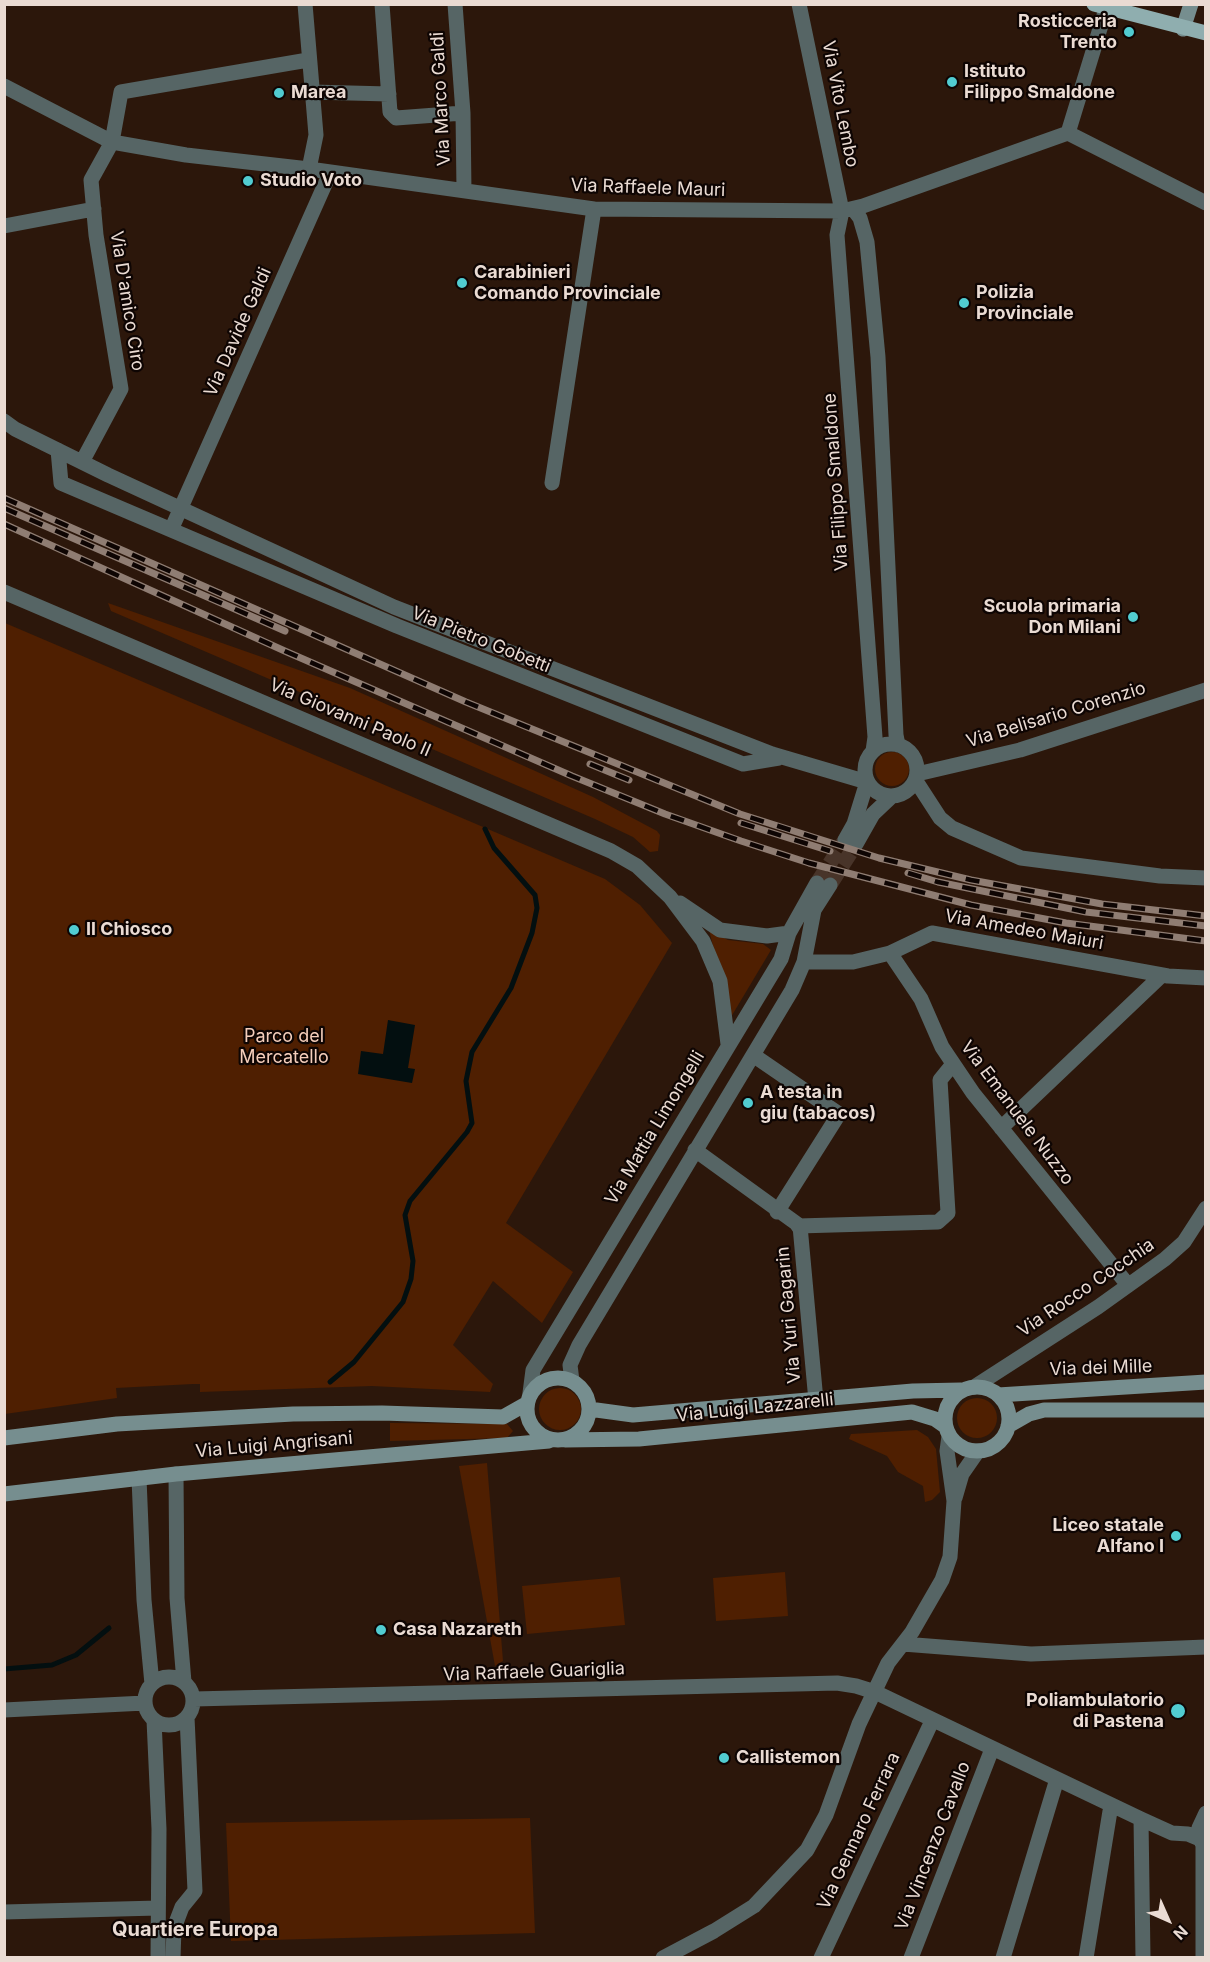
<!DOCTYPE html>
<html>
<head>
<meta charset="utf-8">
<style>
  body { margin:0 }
  #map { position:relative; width:1210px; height:1962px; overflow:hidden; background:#2c170b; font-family:Inter,sans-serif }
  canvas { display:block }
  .frame { position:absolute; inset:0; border:6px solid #eadbd3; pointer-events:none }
  .north { position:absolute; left:1138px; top:1890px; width:60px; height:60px; -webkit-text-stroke:4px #0e0503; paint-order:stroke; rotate:135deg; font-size:16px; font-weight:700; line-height:24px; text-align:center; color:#eadbd3 }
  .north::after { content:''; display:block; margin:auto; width:21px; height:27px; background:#eadbd3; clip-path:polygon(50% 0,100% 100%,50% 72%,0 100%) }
</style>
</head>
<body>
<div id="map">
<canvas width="1210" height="1962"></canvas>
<div class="frame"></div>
<div class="north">N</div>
</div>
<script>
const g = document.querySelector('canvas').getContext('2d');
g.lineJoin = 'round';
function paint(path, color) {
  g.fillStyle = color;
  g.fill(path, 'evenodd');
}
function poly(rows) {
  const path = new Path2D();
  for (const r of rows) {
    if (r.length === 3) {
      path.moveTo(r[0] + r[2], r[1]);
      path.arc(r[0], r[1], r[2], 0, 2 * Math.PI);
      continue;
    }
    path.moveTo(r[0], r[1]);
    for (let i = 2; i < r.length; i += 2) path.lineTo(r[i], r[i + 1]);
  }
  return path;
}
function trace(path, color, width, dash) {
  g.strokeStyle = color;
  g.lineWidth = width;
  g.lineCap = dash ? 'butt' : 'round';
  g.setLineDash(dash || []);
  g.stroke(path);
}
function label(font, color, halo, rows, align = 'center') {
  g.font = font + ' Inter,sans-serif';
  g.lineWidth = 4.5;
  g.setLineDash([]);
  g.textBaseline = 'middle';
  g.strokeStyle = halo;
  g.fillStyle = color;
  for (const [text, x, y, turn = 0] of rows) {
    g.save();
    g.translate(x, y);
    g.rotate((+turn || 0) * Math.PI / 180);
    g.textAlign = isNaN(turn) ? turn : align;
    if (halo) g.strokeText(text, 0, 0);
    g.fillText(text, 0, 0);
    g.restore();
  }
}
const green = poly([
  [108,603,350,688,493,752,593,797,657,831,660,835,658,851,650,852,633,837,595,819,111,611],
  [5,623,605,879,640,905,672,943,506,1223,573,1272,542,1323,493,1281,453,1345,493,1384,490,1392,372,1386,200,1392,200,1384,193,1384,116,1388,117,1398,5,1414],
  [892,769,17],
  [709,930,728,940,763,944,771,950,731,1017],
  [560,1409,21],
  [977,1418,20],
  [390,1423,507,1424,513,1431,507,1438,390,1441],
  [917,1430,928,1437,936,1449,940,1492,932,1500,925,1502,923,1486,898,1472,887,1456,849,1439,851,1434],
  [487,1463,503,1661,495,1666,459,1466],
  [785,1572,788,1616,716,1621,713,1578],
  [620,1577,625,1625,527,1634,522,1586],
  [530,1818,535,1933,231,1941,226,1823]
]);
const water = poly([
  [388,1020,415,1025,408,1068,415,1069,412,1083,358,1074,361,1051,383,1054]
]);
const stream = poly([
  [330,1382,354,1362,403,1302,411,1279,413,1261,405,1215,410,1201,467,1132,472,1123,466,1081,472,1052,511,988,532,933,537,908,535,895,494,848,485,829],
  [4,1669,52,1665,76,1655,109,1628]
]);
const streetTunnel = poly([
  [817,883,845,840],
  [830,885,856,844]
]);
const street = poly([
  [305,4,316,135,309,169],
  [382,4,390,112,396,118,463,113],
  [455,4,463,113,464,191],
  [799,4,842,211,837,235,875,737,873,751],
  [4,86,112,142,186,155,309,169,594,209,842,211,863,206,1068,133,1206,203],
  [311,92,389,94],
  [1068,133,1106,9],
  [853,209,860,218,867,242,878,357,896,735,898,745],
  [4,226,94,209],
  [4,421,15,429,108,475,394,607,772,754,867,782,854,824,845,840],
  [58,450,61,483,397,626,743,764,779,758],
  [82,462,121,389,96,235,91,180,112,142,121,92,308,60],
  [552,483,594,209],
  [171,530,330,173],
  [4,592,611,851,637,866,670,897,703,941,720,981,728,1044],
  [891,770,26],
  [917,774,1020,750,1206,690],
  [916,781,940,818,952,828,1021,858,1160,876,1206,878],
  [856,844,873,814,891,797],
  [680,903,720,930,767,936,789,933],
  [890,953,921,999,942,1047,973,1093,1128,1285],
  [804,962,853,962,890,953,932,933,1168,976,1206,978],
  [753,1055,839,1114,777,1212],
  [1001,1128,1162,975],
  [695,1150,800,1226,816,1401],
  [798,1226,938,1222,948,1213,940,1080,953,1064],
  [572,1381,570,1365,579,1345,792,990,804,962,814,910,830,885],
  [974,1387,1098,1307,1165,1259,1184,1242,1206,1208],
  [530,1393,533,1370,781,959,789,933,817,883],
  [176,1474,177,1598,184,1682],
  [139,1478,144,1600,152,1684],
  [955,1498,962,1474,978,1451],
  [903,1644,1031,1654,1206,1647],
  [169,1701,24],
  [194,1699,837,1683,856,1686,875,1692,1141,1819,1172,1833,1188,1834,1200,1839,1203,1845,1203,1958],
  [4,1710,145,1703],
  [154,1720,159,1829,158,1958],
  [1141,1819,1143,1958],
  [1200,1839,1199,1828,1206,1813],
  [4,1912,158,1908],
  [173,1958,174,1928,182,1907,195,1891,187,1717],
  [663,1958,714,1931,754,1906,807,1850,826,1815,859,1724,888,1663,912,1632,942,1580,950,1557,954,1501,947,1451,949,1436],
  [821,1958,932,1721],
  [911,1958,992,1749],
  [1003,1958,1057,1779],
  [1086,1958,1111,1805]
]);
const secondary = poly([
  [1183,29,1191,4],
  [558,1409,31],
  [977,1419,32],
  [998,1395,1206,1382],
  [589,1409,633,1415,913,1391,961,1390],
  [1008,1426,1029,1414,1044,1410,1206,1410],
  [4,1438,117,1424,293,1414,382,1413,503,1417,526,1404],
  [565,1440,639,1439,912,1412,935,1419,945,1426],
  [4,1494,176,1474,549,1441]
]);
const primary = poly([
  [1094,4,1206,33]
]);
const rail = poly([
  [4,498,466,702,740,814,879,858,971,880,1102,904,1206,916],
  [4,508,285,631],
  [4,524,287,652,572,776,665,814,741,841,809,863,971,905,1066,923,1206,941],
  [590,764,629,780],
  [741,823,830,851],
  [908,873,938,882,1086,912,1206,926]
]);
const markers = [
  [1129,32,6,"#51ccd1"],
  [952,82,6,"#51ccd1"],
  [279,93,6,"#51ccd1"],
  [248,181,6,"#51ccd1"],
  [462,283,6,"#51ccd1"],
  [964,303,6,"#51ccd1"],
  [1133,617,6,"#51ccd1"],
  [74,930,6,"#51ccd1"],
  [748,1103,6,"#51ccd1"],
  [1176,1536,6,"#51ccd1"],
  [381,1630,6,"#51ccd1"],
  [1178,1711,8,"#51ccd1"],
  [724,1758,6,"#51ccd1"]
];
const poiNames = [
  ["Rosticceria",1117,22,"right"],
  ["Trento",1117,43,"right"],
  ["Istituto",964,72],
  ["Filippo Smaldone",964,93],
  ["Marea",291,93],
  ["Studio Voto",260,181],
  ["Carabinieri",474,273],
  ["Comando Provinciale",474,294],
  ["Polizia",976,293],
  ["Provinciale",976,314],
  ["Scuola primaria",1121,607,"right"],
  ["Don Milani",1121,628,"right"],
  ["Il Chiosco",86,930],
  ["A testa in",760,1093],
  ["giu (tabacos)",760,1114],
  ["Liceo statale",1164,1526,"right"],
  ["Alfano I",1164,1547,"right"],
  ["Casa Nazareth",393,1630],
  ["Poliambulatorio",1164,1701,"right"],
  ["di Pastena",1164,1722,"right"],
  ["Callistemon",736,1758]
];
const streetNames = [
  ["Via Marco Galdi",441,99,-93],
  ["Via Vito Lembo",840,104,79],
  ["Via Raffaele Mauri",648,188,2],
  ["Via D'amico Ciro",127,301,81],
  ["Via Davide Galdi",238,332,-66],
  ["Via Filippo Smaldone",836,482,-94],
  ["Via Pietro Gobetti",481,640,22],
  ["Via Belisario Corenzio",1056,715,-17],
  ["Via Giovanni Paolo II",350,718,23],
  ["Via Amedeo Maiuri",1024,930,10],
  ["Via Emanuele Nuzzo",1017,1113,53],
  ["Via Mattia Limongelli",655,1128,-59],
  ["Via Rocco Cocchia",1086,1288,-34],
  ["Via Yuri Gagarin",789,1315,-95],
  ["Via dei Mille",1101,1368,-2],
  ["Via Luigi Lazzarelli",755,1408,-6],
  ["Via Luigi Angrisani",274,1445,-5],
  ["Via Raffaele Guariglia",534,1672,-2],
  ["Via Gennaro Ferrara",859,1831,-65],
  ["Via Vincenzo Cavallo",933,1846,-69]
];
const parkNames = [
  ["Parco del",284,1037],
  ["Mercatello",284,1058]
];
const neighbourhoodNames = [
  ["Quartiere Europa",195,1930]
];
paint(green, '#4f1f01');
paint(water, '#030f10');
trace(stream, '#030f10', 5);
trace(streetTunnel, '#483429', 15, [15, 8]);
trace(street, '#566565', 15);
trace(secondary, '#768e8f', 15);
trace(primary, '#8faeaf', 15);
trace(rail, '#8f7d73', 7);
trace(rail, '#0e0503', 4.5, [14]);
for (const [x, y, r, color] of markers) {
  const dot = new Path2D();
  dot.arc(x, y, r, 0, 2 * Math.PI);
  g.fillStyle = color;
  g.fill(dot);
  trace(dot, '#0e0503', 2);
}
label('bold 18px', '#eadbd3', '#0e0503', poiNames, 'left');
label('18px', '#eadbd3', '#0e0503', streetNames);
label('18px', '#f5cebb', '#0e0503', parkNames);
label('bold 20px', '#eadbd3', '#0e0503', neighbourhoodNames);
</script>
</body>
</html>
